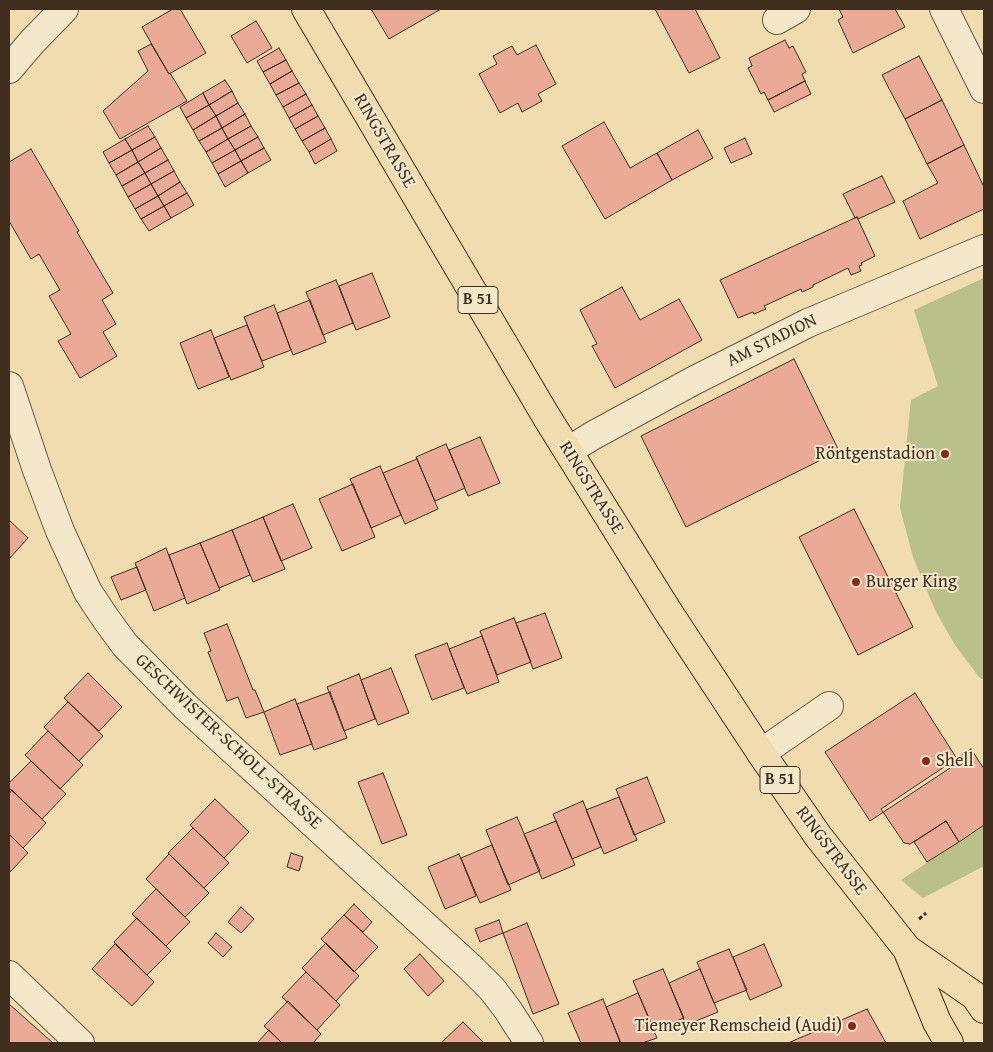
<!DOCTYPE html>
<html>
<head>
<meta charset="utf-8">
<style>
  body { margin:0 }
  #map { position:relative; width:993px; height:1052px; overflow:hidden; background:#f0dcae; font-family:"Gentium Book Plus",serif }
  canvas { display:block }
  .frame { position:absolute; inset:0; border:10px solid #3f2e1e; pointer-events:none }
</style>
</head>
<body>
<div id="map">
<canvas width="993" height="1052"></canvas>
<div class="frame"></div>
</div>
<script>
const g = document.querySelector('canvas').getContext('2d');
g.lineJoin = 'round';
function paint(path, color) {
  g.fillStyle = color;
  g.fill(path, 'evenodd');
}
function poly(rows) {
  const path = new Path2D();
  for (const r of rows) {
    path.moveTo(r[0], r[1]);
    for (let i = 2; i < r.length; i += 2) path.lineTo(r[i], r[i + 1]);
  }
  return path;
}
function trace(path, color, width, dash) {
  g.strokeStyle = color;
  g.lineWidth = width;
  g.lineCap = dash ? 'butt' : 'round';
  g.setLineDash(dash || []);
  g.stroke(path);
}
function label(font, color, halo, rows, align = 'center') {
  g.font = font + ' "Gentium Book Plus",serif';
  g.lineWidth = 4;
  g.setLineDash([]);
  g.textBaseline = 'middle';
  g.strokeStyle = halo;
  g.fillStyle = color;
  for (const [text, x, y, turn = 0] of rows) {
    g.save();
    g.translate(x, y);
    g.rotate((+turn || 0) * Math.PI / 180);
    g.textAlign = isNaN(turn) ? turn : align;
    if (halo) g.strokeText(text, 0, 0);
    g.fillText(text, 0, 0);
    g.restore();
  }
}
const green = poly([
  [984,278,984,680,979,677,955,645,935,610,913,557,900,508,911,400,938,386,914,310],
  [984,825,984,866,923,898,901,880]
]);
const building = poly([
  [173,9,180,9,206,53,169,74,142,27,173,9],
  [371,9,441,9,389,39,371,9],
  [655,9,695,9,720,58,689,73,655,9],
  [839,9,895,9,905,27,853,53,838,20,843,17,839,9],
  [256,21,272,48,247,63,231,36,256,21],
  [785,40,789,48,793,46,806,72,802,74,805,81,768,100,764,92,761,94,748,68,752,66,749,58,785,40],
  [151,44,169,74,170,73,187,101,120,139,103,111,148,71,138,51,151,44],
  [536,45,556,84,538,94,542,101,522,112,518,103,500,113,479,74,497,64,493,56,512,46,517,55,536,45],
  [279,48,286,60,263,72,257,61,279,48],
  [919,56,942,100,905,119,882,75,919,56],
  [286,60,292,71,270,84,263,72,286,60],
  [292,71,299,83,276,95,270,84,292,71],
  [225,80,232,91,209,105,203,93,225,80],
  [805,81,811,94,774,112,768,100,805,81],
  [299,83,306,94,283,107,276,95,299,83],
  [232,91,238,103,216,116,209,105,232,91],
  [203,93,209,105,186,118,180,107,203,93],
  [306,94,312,105,289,118,283,107,306,94],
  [942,100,964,145,927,164,905,119,942,100],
  [238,103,245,114,222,128,216,116,238,103],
  [209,105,216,116,193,130,186,118,209,105],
  [312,105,318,116,295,129,289,118,312,105],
  [245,114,251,126,228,139,222,128,245,114],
  [216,116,222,128,199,141,193,130,216,116],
  [318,116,325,128,302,141,295,129,318,116],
  [604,122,630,168,657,153,672,180,605,219,562,146,604,122],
  [148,126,155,137,132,150,125,139,148,126],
  [251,126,258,137,235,150,228,139,251,126],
  [222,128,228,139,206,152,199,141,222,128],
  [325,128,331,139,309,152,302,141,325,128],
  [698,130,713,158,672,180,657,153,698,130],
  [155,137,161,148,138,162,132,150,155,137],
  [258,137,264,148,241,161,235,150,258,137],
  [745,138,752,154,731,163,724,148,745,138],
  [125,139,132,150,109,163,103,152,125,139],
  [228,139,235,150,212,163,206,152,228,139],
  [331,139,337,151,315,164,309,152,331,139],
  [964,145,984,187,984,209,920,239,903,201,938,183,927,164,964,145],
  [161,148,168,160,145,173,138,162,161,148],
  [264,148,271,160,248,173,241,161,264,148],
  [31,149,79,231,77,232,113,293,102,300,116,324,103,332,117,356,80,378,58,341,71,334,49,296,60,290,39,254,31,259,9,221,9,162,31,149],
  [132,150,138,162,116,175,109,163,132,150],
  [235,150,241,161,218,174,212,163,235,150],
  [168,160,174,171,151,184,145,173,168,160],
  [241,161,248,173,225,187,218,174,241,161],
  [138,162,145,173,122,186,116,175,138,162],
  [174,171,180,182,158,196,151,184,174,171],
  [145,173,151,184,128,197,122,186,145,173],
  [882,176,895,202,858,219,857,217,855,218,843,194,882,176],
  [180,182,187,193,164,206,158,196,180,182],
  [151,184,158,196,135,209,128,197,151,184],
  [187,193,194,205,171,218,164,206,187,193],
  [158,196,164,206,141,219,135,209,158,196],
  [164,206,171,218,149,231,141,219,164,206],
  [857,217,875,256,861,263,862,265,859,266,861,271,851,275,848,268,813,285,813,287,802,292,801,289,764,306,766,309,754,314,753,312,738,318,720,280,857,217],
  [372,273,390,317,356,330,339,286,372,273],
  [336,280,353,323,323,335,306,292,336,280],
  [622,287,640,320,679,299,702,340,615,388,592,346,597,344,580,310,622,287],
  [310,300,326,342,293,355,277,313,310,300],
  [274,305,291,350,262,361,244,317,274,305],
  [247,325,264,367,231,380,214,338,247,325],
  [211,330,229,377,198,389,180,343,211,330],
  [794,359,839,451,686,527,641,436,794,359],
  [480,437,500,483,468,496,449,450,480,437],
  [446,444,465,488,435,501,416,457,446,444],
  [417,459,438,509,405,524,383,473,417,459],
  [380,466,401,515,371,528,350,479,380,466],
  [353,484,375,537,342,551,319,499,353,484],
  [293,504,312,548,281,561,263,517,293,504],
  [854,509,913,627,858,655,799,537,854,509],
  [263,517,285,569,253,582,232,530,263,517],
  [9,520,28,538,9,559,9,520],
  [232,530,250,575,219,588,200,543,232,530],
  [200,543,220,590,187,604,169,555,200,543],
  [166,548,185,598,154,611,135,563,166,548],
  [137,567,146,590,121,600,111,577,137,567],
  [545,613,562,658,533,669,516,623,545,613],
  [514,618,531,662,497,675,480,631,514,618],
  [227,624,253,690,255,690,264,712,246,718,238,697,227,701,208,652,211,651,204,633,227,624],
  [482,636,499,682,467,694,449,649,482,636],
  [447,643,464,688,432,700,415,655,447,643],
  [391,668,409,713,378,725,361,680,391,668],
  [88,673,122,707,99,731,64,698,88,673],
  [359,674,375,719,344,731,327,687,359,674],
  [330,692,347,738,314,750,297,704,330,692],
  [915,693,959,762,870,821,825,752,915,693],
  [295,699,312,744,280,755,264,712,295,699],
  [68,702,103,736,79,761,44,727,68,702],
  [48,731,83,765,60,789,25,755,48,731],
  [971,749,984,769,984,825,959,842,946,821,910,844,904,843,881,809,971,749],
  [31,761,66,794,42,819,9,788,9,783,31,761],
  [383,773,407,835,382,844,358,782,383,773],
  [647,777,665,822,634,835,616,789,647,777],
  [12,790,46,823,23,848,9,834,9,794,12,790],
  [619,797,637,840,604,854,586,810,619,797],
  [215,799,249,832,224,858,190,825,215,799],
  [583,801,601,847,572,859,553,814,583,801],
  [517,817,540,871,508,885,486,830,517,817],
  [556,821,575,865,542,879,524,834,556,821],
  [946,821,959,842,927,862,914,842,946,821],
  [193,828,229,863,204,888,168,853,193,828],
  [9,834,28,853,9,873,9,834],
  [492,845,511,890,480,903,461,858,492,845],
  [291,853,303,857,299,871,287,867,291,853],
  [169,854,209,893,185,917,146,879,169,854],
  [459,854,476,896,445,909,428,867,459,854],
  [156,889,190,922,166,946,132,914,156,889],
  [354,904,372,922,363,932,344,915,354,904],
  [241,907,254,919,241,933,228,922,241,907],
  [344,915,378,947,354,972,321,939,344,915],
  [137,918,171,951,147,975,114,942,137,918],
  [499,920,503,933,480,942,475,929,499,920],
  [527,923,559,1004,533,1014,503,933,527,923],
  [216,933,232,947,223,957,208,943,216,933],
  [326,943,359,976,336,1001,302,968,326,943],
  [115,944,154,982,132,1006,92,969,115,944],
  [764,944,782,986,750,1000,733,957,764,944],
  [729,949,747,990,714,1003,697,962,729,949],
  [420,954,444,981,428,996,404,969,420,954],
  [663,969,684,1018,654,1030,633,981,663,969],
  [700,969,718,1012,686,1025,669,983,700,969],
  [306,972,340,1005,317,1030,282,997,306,972],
  [638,993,657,1038,642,1043,621,1043,606,1007,638,993],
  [603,999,620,1042,617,1043,581,1043,568,1013,603,999],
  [288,1001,321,1034,313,1043,282,1043,264,1026,288,1001],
  [9,1004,53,1043,9,1043,9,1004],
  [867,1009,886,1043,788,1043,867,1009],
  [463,1022,484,1043,441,1043,463,1022],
  [269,1030,282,1043,257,1043,269,1030]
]);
const path = poly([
  [919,919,926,913]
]);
const minor = poly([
  [944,9,984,89],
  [777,20,796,9],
  [9,69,32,42,64,9],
  [9,386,37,470,60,531,88,592,106,619,125,645,186,707,470,967,492,989,508,1010,529,1043],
  [568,451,592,436,693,381,808,323,984,249],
  [761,753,829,706],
  [9,975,80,1043]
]);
const major = poly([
  [306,9,546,416,667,610,761,753,818,836,907,949,937,1022,949,1043],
  [907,949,975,996,984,1009]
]);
const markers = [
  [945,454,5,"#8f2418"],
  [856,582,5,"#8f2418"],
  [926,761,5,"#8f2418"],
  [852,1026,5,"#8f2418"]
];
const shields = [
  [478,300,40],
  [780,780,40]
];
const shieldNames = [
  ["B 51",478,300],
  ["B 51",780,780]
];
const streetNames = [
  ["RINGSTRASSE",384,141,60],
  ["AM STADION",772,341,-26],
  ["RINGSTRASSE",591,488,58],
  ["GESCHWISTER-SCHOLL-STRASSE",228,742,43],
  ["RINGSTRASSE",831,851,53]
];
const poiNames = [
  ["Röntgenstadion",935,454],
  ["Burger King",866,582,"left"],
  ["Shell",936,761,"left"],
  ["Tiemeyer Remscheid (Audi)",842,1026]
];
paint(green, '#b9c08a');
paint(building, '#eaaa95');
trace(building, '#3f2e1e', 1);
trace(minor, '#6b5a42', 30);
trace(major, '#3f2e1e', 30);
trace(path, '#3f2e1e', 3, [4, 2.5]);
trace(minor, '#f5e8ca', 28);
trace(major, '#f0dcae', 28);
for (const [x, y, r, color] of markers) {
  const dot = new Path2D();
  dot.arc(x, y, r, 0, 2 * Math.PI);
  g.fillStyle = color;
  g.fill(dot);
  trace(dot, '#f5e8ca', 2);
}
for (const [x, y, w] of shields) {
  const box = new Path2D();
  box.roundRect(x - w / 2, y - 13.5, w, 27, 4);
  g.fillStyle = '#f5e8ca';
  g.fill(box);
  trace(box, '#3f2e1e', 1);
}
label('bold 16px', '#3f2e1e', null, shieldNames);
label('18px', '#3f2e1e', '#f5e8ca', streetNames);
label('18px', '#3f2e1e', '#f5e8ca', poiNames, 'right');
</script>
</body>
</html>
